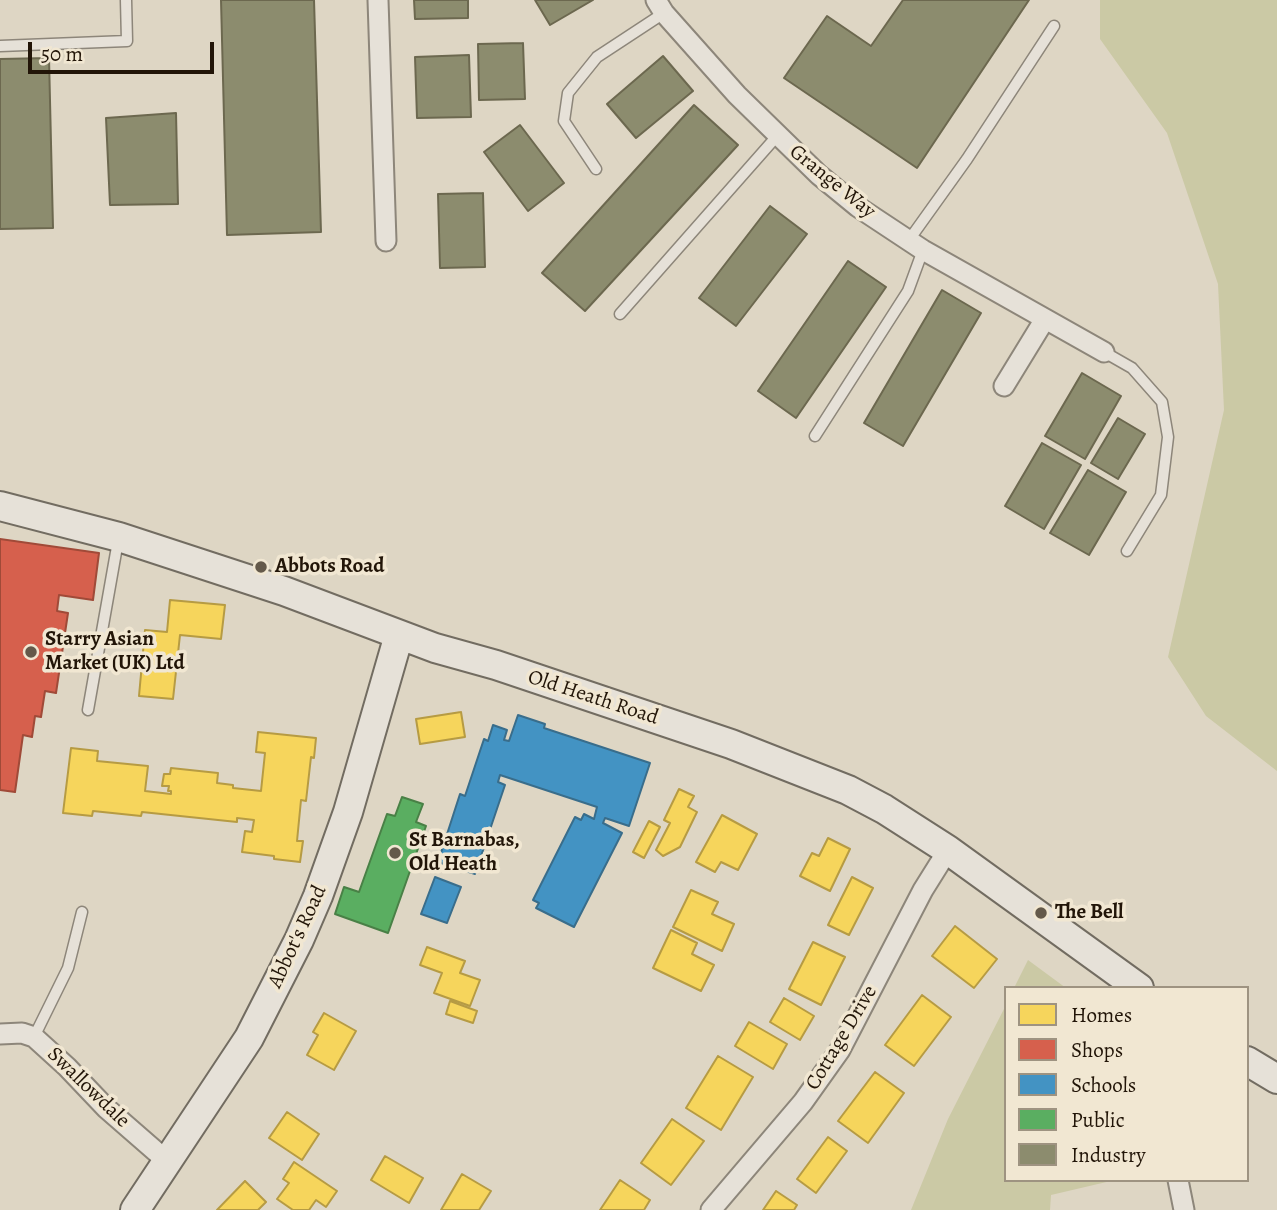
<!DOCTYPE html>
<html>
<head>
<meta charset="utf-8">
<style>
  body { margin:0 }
  #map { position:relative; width:1277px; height:1210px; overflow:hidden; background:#ded6c4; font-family:Alegreya,serif }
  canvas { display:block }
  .legend { position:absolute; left:1004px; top:986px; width:245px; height:196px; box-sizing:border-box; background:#f1e7d2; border:2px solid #9e9381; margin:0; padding:9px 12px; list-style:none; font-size:21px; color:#221508 }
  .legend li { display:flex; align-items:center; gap:14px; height:35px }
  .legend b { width:35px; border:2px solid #9e9381 }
  .scale { position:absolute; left:28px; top:42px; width:186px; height:32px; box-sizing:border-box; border:4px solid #221508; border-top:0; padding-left:9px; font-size:21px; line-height:24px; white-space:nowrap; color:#221508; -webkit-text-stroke:5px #f1e7d2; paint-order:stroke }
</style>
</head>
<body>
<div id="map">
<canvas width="1277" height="1210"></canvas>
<ul class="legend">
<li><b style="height:19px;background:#f6d55c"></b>Homes</li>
<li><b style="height:19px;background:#d6604d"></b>Shops</li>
<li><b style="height:19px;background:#4393c3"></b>Schools</li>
<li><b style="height:19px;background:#5aae61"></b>Public</li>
<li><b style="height:19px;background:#8c8c6e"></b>Industry</li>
</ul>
<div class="scale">50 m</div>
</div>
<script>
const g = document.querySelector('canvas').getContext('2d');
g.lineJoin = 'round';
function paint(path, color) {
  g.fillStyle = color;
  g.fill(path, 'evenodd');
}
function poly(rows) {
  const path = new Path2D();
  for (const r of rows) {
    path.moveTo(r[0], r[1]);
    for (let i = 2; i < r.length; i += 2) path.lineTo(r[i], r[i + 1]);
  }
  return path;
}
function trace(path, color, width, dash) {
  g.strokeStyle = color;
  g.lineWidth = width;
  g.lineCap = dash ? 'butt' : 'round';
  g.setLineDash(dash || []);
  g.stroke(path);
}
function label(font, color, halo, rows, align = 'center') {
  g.font = font + ' Alegreya,serif';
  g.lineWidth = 7;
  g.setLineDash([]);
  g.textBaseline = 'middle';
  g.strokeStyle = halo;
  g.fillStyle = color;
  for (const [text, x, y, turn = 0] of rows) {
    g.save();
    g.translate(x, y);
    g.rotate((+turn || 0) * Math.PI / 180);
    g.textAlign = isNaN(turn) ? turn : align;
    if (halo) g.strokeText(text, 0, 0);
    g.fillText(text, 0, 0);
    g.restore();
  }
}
const green = poly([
  [1100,0,1277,0,1277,771,1206,716,1168,657,1224,410,1218,284,1167,133,1100,39],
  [1028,960,1066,988,1014,988],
  [1006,1005,1006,1180,1115,1180,1051,1195,1050,1210,911,1210,948,1119]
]);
const homes = poly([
  [170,600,225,605,221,639,180,635,173,699,139,696,145,630,167,632,170,600],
  [461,712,465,737,420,744,416,719,461,712],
  [258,732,316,738,314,758,311,757,306,801,301,800,297,841,303,841,300,862,274,859,274,856,242,852,245,831,252,832,254,820,237,818,237,822,142,812,141,816,93,811,92,816,63,813,71,748,98,751,97,761,148,766,145,791,171,794,171,791,168,791,169,786,162,786,164,774,170,774,171,768,218,773,217,783,233,785,233,788,261,791,265,753,256,752,258,732],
  [679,789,694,796,688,807,697,812,680,847,663,856,656,850,670,823,664,820,679,789],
  [722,815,757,834,738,870,721,862,715,872,696,862,722,815],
  [649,821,660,827,644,858,633,852,649,821],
  [828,838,850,849,830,891,800,876,812,853,819,856,828,838],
  [852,877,873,888,849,935,828,925,852,877],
  [691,890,718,902,712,914,734,924,722,951,673,927,691,890],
  [955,926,997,959,974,988,932,956,955,926],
  [671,930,697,943,692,954,714,965,701,991,653,968,671,930],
  [813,942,845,957,821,1005,789,989,813,942],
  [427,947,465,961,460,973,480,980,470,1006,434,993,442,973,420,965,427,947],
  [922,995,951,1017,914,1066,885,1045,922,995],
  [784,998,814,1016,800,1040,770,1022,784,998],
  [450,1001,477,1011,473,1023,446,1014,450,1001],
  [324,1013,356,1031,334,1070,307,1055,318,1035,313,1032,324,1013],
  [749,1022,787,1044,773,1069,735,1046,749,1022],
  [718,1056,753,1077,721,1130,686,1108,718,1056],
  [875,1072,904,1093,868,1143,838,1121,875,1072],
  [287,1112,319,1134,302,1160,269,1138,287,1112],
  [672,1119,704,1141,671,1185,641,1163,672,1119],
  [828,1137,847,1151,816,1193,797,1179,828,1137],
  [385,1156,423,1178,409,1203,371,1180,385,1156],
  [294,1162,337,1191,326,1207,316,1200,309,1210,293,1210,277,1199,289,1183,283,1179,294,1162],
  [462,1174,491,1191,479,1210,441,1210,462,1174],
  [620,1180,650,1200,644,1210,600,1210,620,1180],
  [245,1181,266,1202,258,1210,217,1210,245,1181],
  [776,1191,797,1205,794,1210,763,1210,776,1191]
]);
const shops = poly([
  [0,539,99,553,93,600,59,595,57,611,68,613,56,693,45,691,41,717,35,716,32,737,23,735,15,792,0,790,0,539]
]);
const schools = poly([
  [518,715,545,724,544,728,650,763,629,826,605,818,603,823,622,833,574,927,536,908,539,903,533,900,575,817,581,820,584,814,594,819,597,807,500,775,498,782,505,785,475,874,438,862,460,794,465,796,484,739,488,741,493,725,507,730,504,740,509,741,518,715],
  [435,877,461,887,447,923,421,914,435,877]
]);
const public = poly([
  [402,797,423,804,416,822,426,826,388,933,335,914,344,887,359,892,387,814,395,816,402,797]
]);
const industry = poly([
  [221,0,314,0,321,232,227,235,221,0],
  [414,0,468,0,468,18,415,19,414,0],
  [535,0,593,0,550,25,535,0],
  [903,0,1029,0,917,168,784,78,827,16,871,46,903,0],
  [523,43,525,99,479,100,478,44,523,43],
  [469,55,471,117,417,118,415,57,469,55],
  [663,56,693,91,636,138,607,104,663,56],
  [49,58,53,228,0,229,0,59,49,58],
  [694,105,738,145,585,311,542,273,694,105],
  [176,113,178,204,110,205,106,118,176,113],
  [520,125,564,183,528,211,484,152,520,125],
  [483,193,485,267,440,268,438,194,483,193],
  [770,206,807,234,736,326,699,298,770,206],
  [848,261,886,287,796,418,758,391,848,261],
  [942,290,981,313,903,446,864,423,942,290],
  [1082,373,1121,396,1085,459,1045,436,1082,373],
  [1118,418,1145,434,1118,479,1091,463,1118,418],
  [1042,443,1081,465,1044,529,1005,506,1042,443],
  [1088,470,1126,492,1089,555,1050,533,1088,470]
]);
const lane = poly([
  [0,46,127,41,126,0],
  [596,169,564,121,568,93,597,57,664,13],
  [909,240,967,159,1054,26],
  [620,314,777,136],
  [1104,352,1132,368,1162,402,1168,437,1161,495,1127,551],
  [815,436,908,291,923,250],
  [88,710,118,541],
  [34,1037,68,968,82,912]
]);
const street = poly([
  [378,0,386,241],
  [656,0,664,13,737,95,819,175,858,207,923,250,1104,352],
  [1004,386,1045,319],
  [0,1034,22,1033,34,1037,67,1067,106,1108,168,1162],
  [1178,1180,1184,1210],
  [711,1210,803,1102,840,1050,923,890,948,850]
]);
const secondary = poly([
  [0,506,119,537,284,591,435,648,496,665,731,744,848,790,884,809,948,850,1139,988],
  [1247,1061,1277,1079],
  [135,1210,249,1038,299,940,318,896,348,812,399,635]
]);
const markers = [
  [261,567,7,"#64594a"],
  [31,652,7,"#64594a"],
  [395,853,7,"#64594a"],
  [1041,913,7,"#64594a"]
];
const streetNames = [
  ["Grange Way",832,182,39],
  ["Old Heath Road",593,698,18],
  ["Abbot's Road",298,937,-65],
  ["Cottage Drive",842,1038,-59],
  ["Swallowdale",88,1088,44]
];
const poiNames = [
  ["Abbots Road",275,567],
  ["Starry Asian",45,640],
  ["Market (UK) Ltd",45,664],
  ["St Barnabas,",409,841],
  ["Old Heath",409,865],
  ["The Bell",1055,913]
];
paint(green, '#cbc9a5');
paint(homes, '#f6d55c');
trace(homes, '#b69b43', 2);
paint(shops, '#d6604d');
trace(shops, '#a04a38', 2);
paint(schools, '#4393c3');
trace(schools, '#396d8b', 2);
paint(public, '#5aae61');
trace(public, '#498046', 2);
paint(industry, '#8c8c6e');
trace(industry, '#6c684f', 2);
trace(lane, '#8d867a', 13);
trace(street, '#8d867a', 23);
trace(secondary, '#726c61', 32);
trace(lane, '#e6e1d8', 10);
trace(street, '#e6e1d8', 19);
trace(secondary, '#e6e1d8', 28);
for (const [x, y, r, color] of markers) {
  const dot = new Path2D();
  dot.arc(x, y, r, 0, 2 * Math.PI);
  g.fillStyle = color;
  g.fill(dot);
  trace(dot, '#f1e7d2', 2.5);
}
label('21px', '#221508', '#f1e7d2', streetNames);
label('bold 21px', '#221508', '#f1e7d2', poiNames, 'left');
</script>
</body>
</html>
